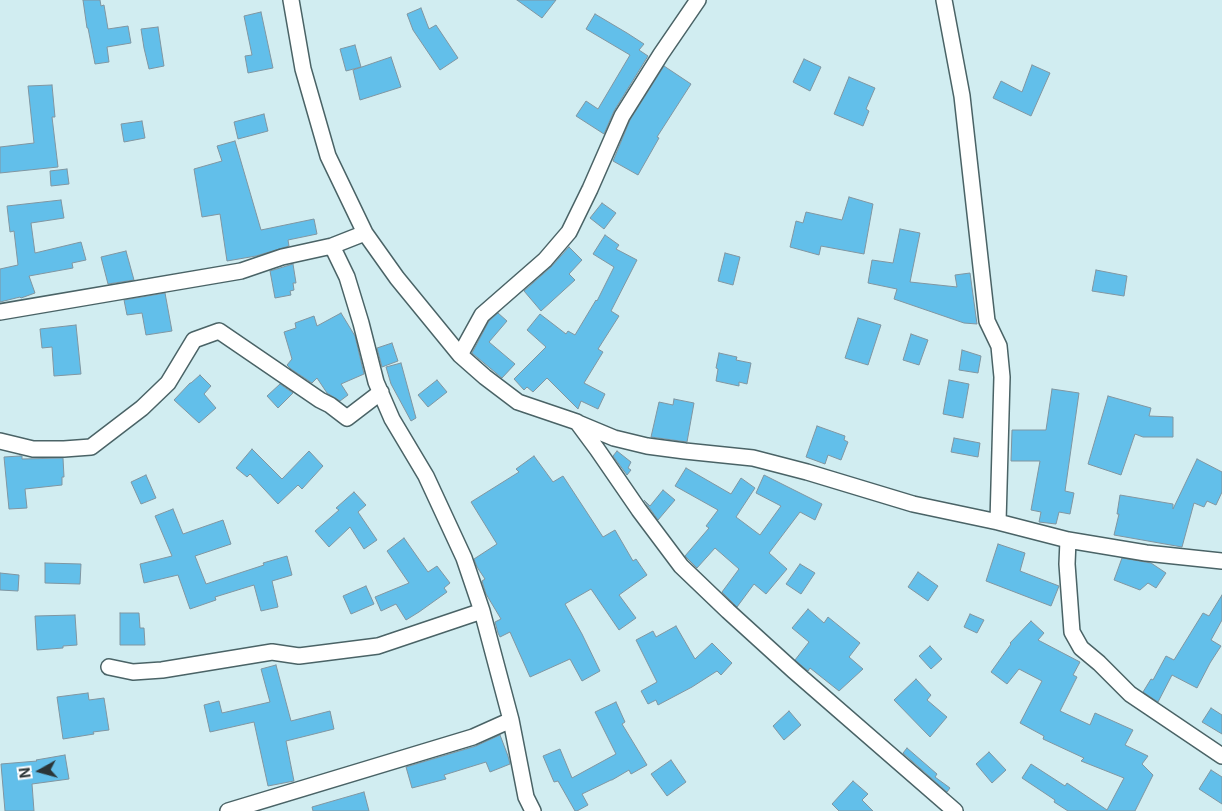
<!DOCTYPE html>
<html>
<head>
<meta charset="utf-8">
<style>
  body { margin:0 }
  #map { position:relative; width:1222px; height:811px; overflow:hidden; background:#d1edf1; font-family:Inter,sans-serif }
  canvas { display:block }
  .north { position:absolute; left:15px; top:746px; width:50px; height:50px; -webkit-text-stroke:4px #fff; paint-order:stroke; rotate:263deg; font-size:14px; font-weight:700; line-height:20px; text-align:center; color:#2b3537 }
  .north::after { content:''; display:block; margin:auto; width:18px; height:22px; background:#2b3537; clip-path:polygon(50% 0,100% 100%,50% 72%,0 100%) }
</style>
</head>
<body>
<div id="map">
<canvas width="1222" height="811"></canvas>
<div class="north">N</div>
</div>
<script>
const g = document.querySelector('canvas').getContext('2d');
g.lineJoin = 'round';
function paint(path, color) {
  g.fillStyle = color;
  g.fill(path, 'evenodd');
}
function poly(rows) {
  const path = new Path2D();
  for (const r of rows) {
    path.moveTo(r[0], r[1]);
    for (let i = 2; i < r.length; i += 2) path.lineTo(r[i], r[i + 1]);
  }
  return path;
}
function trace(path, color, width, dash) {
  g.strokeStyle = color;
  g.lineWidth = width;
  g.lineCap = dash ? 'butt' : 'round';
  g.setLineDash(dash || []);
  g.stroke(path);
}
const building = poly([
  [83,0,100,0,101,6,104,5,108,29,128,26,131,43,107,47,109,62,95,64,88,28,87,28,83,0],
  [517,0,556,0,542,18,517,0],
  [421,8,429,29,436,25,458,58,440,70,413,30,407,14,421,8],
  [261,12,273,68,248,73,245,56,252,55,244,16,261,12],
  [595,14,627,33,644,44,639,50,648,56,614,111,604,134,576,116,586,101,598,109,630,55,586,29,595,14],
  [158,27,164,66,149,69,144,48,141,29,158,27],
  [355,45,361,67,346,71,340,49,355,45],
  [391,57,401,87,360,100,353,70,391,57],
  [804,59,821,67,810,91,793,82,804,59],
  [1032,65,1050,73,1031,116,993,98,1001,81,1022,92,1032,65],
  [664,66,691,84,657,137,659,138,638,175,613,161,630,120,664,66],
  [849,77,875,88,866,109,869,111,863,126,834,114,849,77],
  [52,85,55,117,52,117,58,167,0,173,0,147,34,143,28,86,52,85],
  [264,114,268,131,238,139,234,122,264,114],
  [142,121,145,138,124,142,121,124,142,121],
  [235,141,261,230,314,219,317,234,288,240,289,246,256,256,227,261,220,214,202,217,194,169,222,161,217,146,235,141],
  [67,169,69,184,51,186,50,171,67,169],
  [849,197,873,204,864,254,821,246,819,255,790,247,796,221,803,223,806,212,842,220,849,197],
  [61,200,64,218,31,223,35,253,81,242,86,260,72,263,73,268,29,276,35,293,21,298,20,297,0,302,0,269,18,265,14,231,10,232,7,206,61,200],
  [602,203,616,213,604,229,590,218,602,203],
  [900,229,920,233,910,282,957,287,955,275,970,273,977,324,964,323,894,299,897,289,868,283,872,260,893,263,900,229],
  [605,235,619,245,616,249,637,260,611,311,619,316,598,349,603,352,584,383,605,394,598,409,581,401,578,409,547,378,533,392,527,387,524,390,514,379,546,347,527,330,540,314,566,334,568,331,575,335,596,300,597,301,614,267,593,254,605,235],
  [569,247,582,260,569,274,575,280,541,311,524,291,551,267,569,247],
  [126,251,134,280,108,284,101,257,126,251],
  [725,253,740,257,733,285,718,281,725,253],
  [293,264,296,283,293,283,294,290,290,291,291,295,275,298,270,271,293,264],
  [1096,270,1127,276,1124,296,1092,291,1096,270],
  [165,293,172,331,146,335,142,313,127,315,124,300,165,293],
  [341,313,355,336,364,374,341,384,348,395,340,401,327,393,317,378,312,383,291,369,287,365,292,359,284,332,296,328,295,323,314,316,317,326,341,313],
  [498,313,507,321,489,342,515,364,502,378,472,353,489,321,498,313],
  [858,318,881,325,868,365,845,358,858,318],
  [76,325,81,374,54,376,52,347,42,348,40,329,76,325],
  [911,334,928,340,919,365,903,360,911,334],
  [392,343,398,361,382,367,377,348,392,343],
  [962,350,981,356,978,373,959,370,962,350],
  [719,353,737,357,736,360,751,363,747,384,739,382,739,386,716,381,718,369,716,368,719,353],
  [401,363,416,418,411,421,391,384,386,367,401,363],
  [200,375,211,386,204,394,216,408,199,423,174,400,190,383,191,383,200,375],
  [437,380,447,392,428,407,418,395,437,380],
  [949,380,969,384,963,418,943,414,949,380],
  [280,384,293,393,278,408,267,396,280,384],
  [1052,389,1079,393,1065,491,1074,493,1070,514,1059,512,1056,524,1039,522,1041,512,1031,510,1040,461,1011,461,1012,430,1046,430,1052,389],
  [1108,396,1151,408,1149,416,1173,417,1173,437,1143,437,1135,434,1121,475,1088,464,1108,396],
  [674,399,694,403,687,442,651,437,659,402,673,405,674,399],
  [817,426,845,436,844,440,848,442,841,460,828,455,825,464,806,457,817,426],
  [954,438,980,443,978,457,951,452,954,438],
  [252,449,282,479,309,451,323,466,302,489,298,485,278,504,250,474,247,477,236,468,252,449],
  [617,451,631,462,628,468,631,470,627,475,613,456,617,451],
  [20,456,22,456,22,459,63,458,64,477,62,477,62,485,25,489,27,508,9,509,4,457,20,456],
  [534,456,553,482,563,476,603,537,615,530,633,561,636,559,647,575,619,595,636,618,619,630,591,589,565,604,582,634,600,671,582,681,570,659,530,677,510,632,500,637,498,633,495,622,501,619,486,594,482,581,485,579,477,567,474,559,497,544,471,502,519,472,516,469,534,456],
  [1197,459,1222,472,1222,492,1216,505,1207,501,1204,507,1194,503,1182,547,1114,535,1119,514,1117,514,1120,495,1173,504,1173,509,1197,459],
  [686,468,731,494,741,478,755,488,736,517,760,535,781,506,756,493,764,475,822,504,815,520,800,512,769,553,787,569,766,594,754,584,737,607,722,592,739,569,715,548,697,568,685,556,709,528,706,526,718,510,675,486,686,468],
  [146,475,156,498,141,504,131,482,146,475],
  [663,490,675,500,658,520,644,500,650,506,663,490],
  [354,492,366,505,358,512,377,540,364,549,350,527,329,547,315,531,339,510,336,508,354,492],
  [173,509,183,534,223,520,231,544,195,556,206,584,264,565,263,563,287,556,292,575,272,581,278,607,261,611,254,585,215,597,216,600,190,609,178,575,144,583,140,564,172,556,155,516,173,509],
  [404,538,428,572,437,566,450,583,444,588,447,592,419,612,406,620,396,604,381,611,375,597,409,583,387,551,404,538],
  [998,544,1025,553,1020,571,1059,586,1051,606,986,581,998,544],
  [1122,558,1151,563,1166,573,1156,588,1148,583,1140,590,1114,580,1122,558],
  [45,563,81,564,80,584,45,583,45,563],
  [800,564,815,573,801,594,786,584,800,564],
  [918,572,938,586,928,601,908,587,918,572],
  [0,573,19,575,18,591,0,590,0,573],
  [366,586,374,604,351,614,343,596,366,586],
  [1222,595,1222,620,1211,640,1221,646,1210,663,1197,688,1172,675,1158,702,1143,692,1151,679,1153,680,1166,656,1174,660,1203,613,1209,616,1222,595],
  [808,609,824,623,828,617,860,643,849,657,863,669,839,691,810,668,808,671,795,660,809,642,792,628,808,609],
  [120,613,139,613,140,628,144,628,145,645,120,645,120,613],
  [970,614,984,620,977,633,964,627,970,614],
  [75,615,77,645,63,646,63,648,37,650,35,616,75,615],
  [1031,621,1044,633,1038,640,1080,662,1073,675,1077,677,1060,711,1090,725,1095,713,1133,730,1125,745,1148,756,1142,764,1153,775,1135,811,1068,811,1054,802,1055,800,1022,778,1031,764,1065,786,1067,783,1107,810,1124,778,1081,761,1084,758,1043,739,1044,736,1020,723,1042,681,1019,669,1007,684,991,672,1011,644,1010,643,1031,621],
  [676,626,695,659,712,643,732,663,721,675,717,671,692,687,658,705,656,700,648,704,641,691,657,682,636,640,653,631,656,637,676,626],
  [930,646,942,659,931,669,919,656,930,646],
  [276,665,291,721,330,711,334,729,286,741,294,781,268,786,254,722,210,732,204,705,219,701,222,713,270,702,261,669,276,665],
  [916,679,931,695,927,700,947,717,930,737,894,700,916,679],
  [88,693,89,700,104,698,109,730,93,732,94,734,63,739,57,697,88,693],
  [616,702,625,722,622,724,647,765,631,774,629,770,612,780,611,780,582,794,588,805,577,811,575,811,558,781,554,782,543,756,560,749,572,778,616,754,595,712,616,702],
  [1211,708,1222,715,1222,734,1202,722,1211,708],
  [789,711,801,725,784,740,773,726,789,711],
  [500,735,508,756,510,764,490,772,486,762,444,775,446,779,412,788,406,767,476,746,500,735],
  [907,748,937,774,935,777,950,788,947,792,903,753,907,748],
  [989,752,1006,770,992,783,976,764,989,752],
  [65,755,69,779,32,784,34,811,5,811,1,764,37,761,36,760,65,755],
  [671,760,686,782,667,796,651,774,671,760],
  [1211,770,1222,777,1222,804,1199,789,1211,770],
  [853,781,868,794,862,800,873,811,839,811,832,804,853,781],
  [364,792,369,811,313,811,312,807,364,792]
]);
const street = poly([
  [291,0,303,69,328,156,365,233,397,278,460,355,485,377,518,402,577,422,597,449,639,510,681,566,728,611,794,671,955,811],
  [944,0,962,96,987,321,999,346,1002,377,998,522],
  [332,246,347,277,361,323,376,382,392,419,426,476,464,558,482,611,511,720,526,797,533,811],
  [0,312,241,271,282,257,332,246,365,233],
  [460,355,482,315,545,260,569,232,590,189,622,116,661,54,698,0],
  [578,423,614,438,647,446,685,451,753,458,807,472,913,504,998,522,1068,540,1146,553,1222,561],
  [0,441,33,449,64,449,91,447,142,408,168,383,194,340,219,331,320,400,330,405,347,418,381,392],
  [1068,540,1067,564,1072,632,1081,648,1099,663,1130,694,1222,756],
  [109,667,133,672,162,670,272,652,299,656,378,646,482,611],
  [228,811,473,737,511,720]
]);
paint(building, '#62bfea');
trace(building, '#8096a1', 1);
trace(street, '#4a6366', 18);
trace(street, '#fff', 15);
</script>
</body>
</html>
